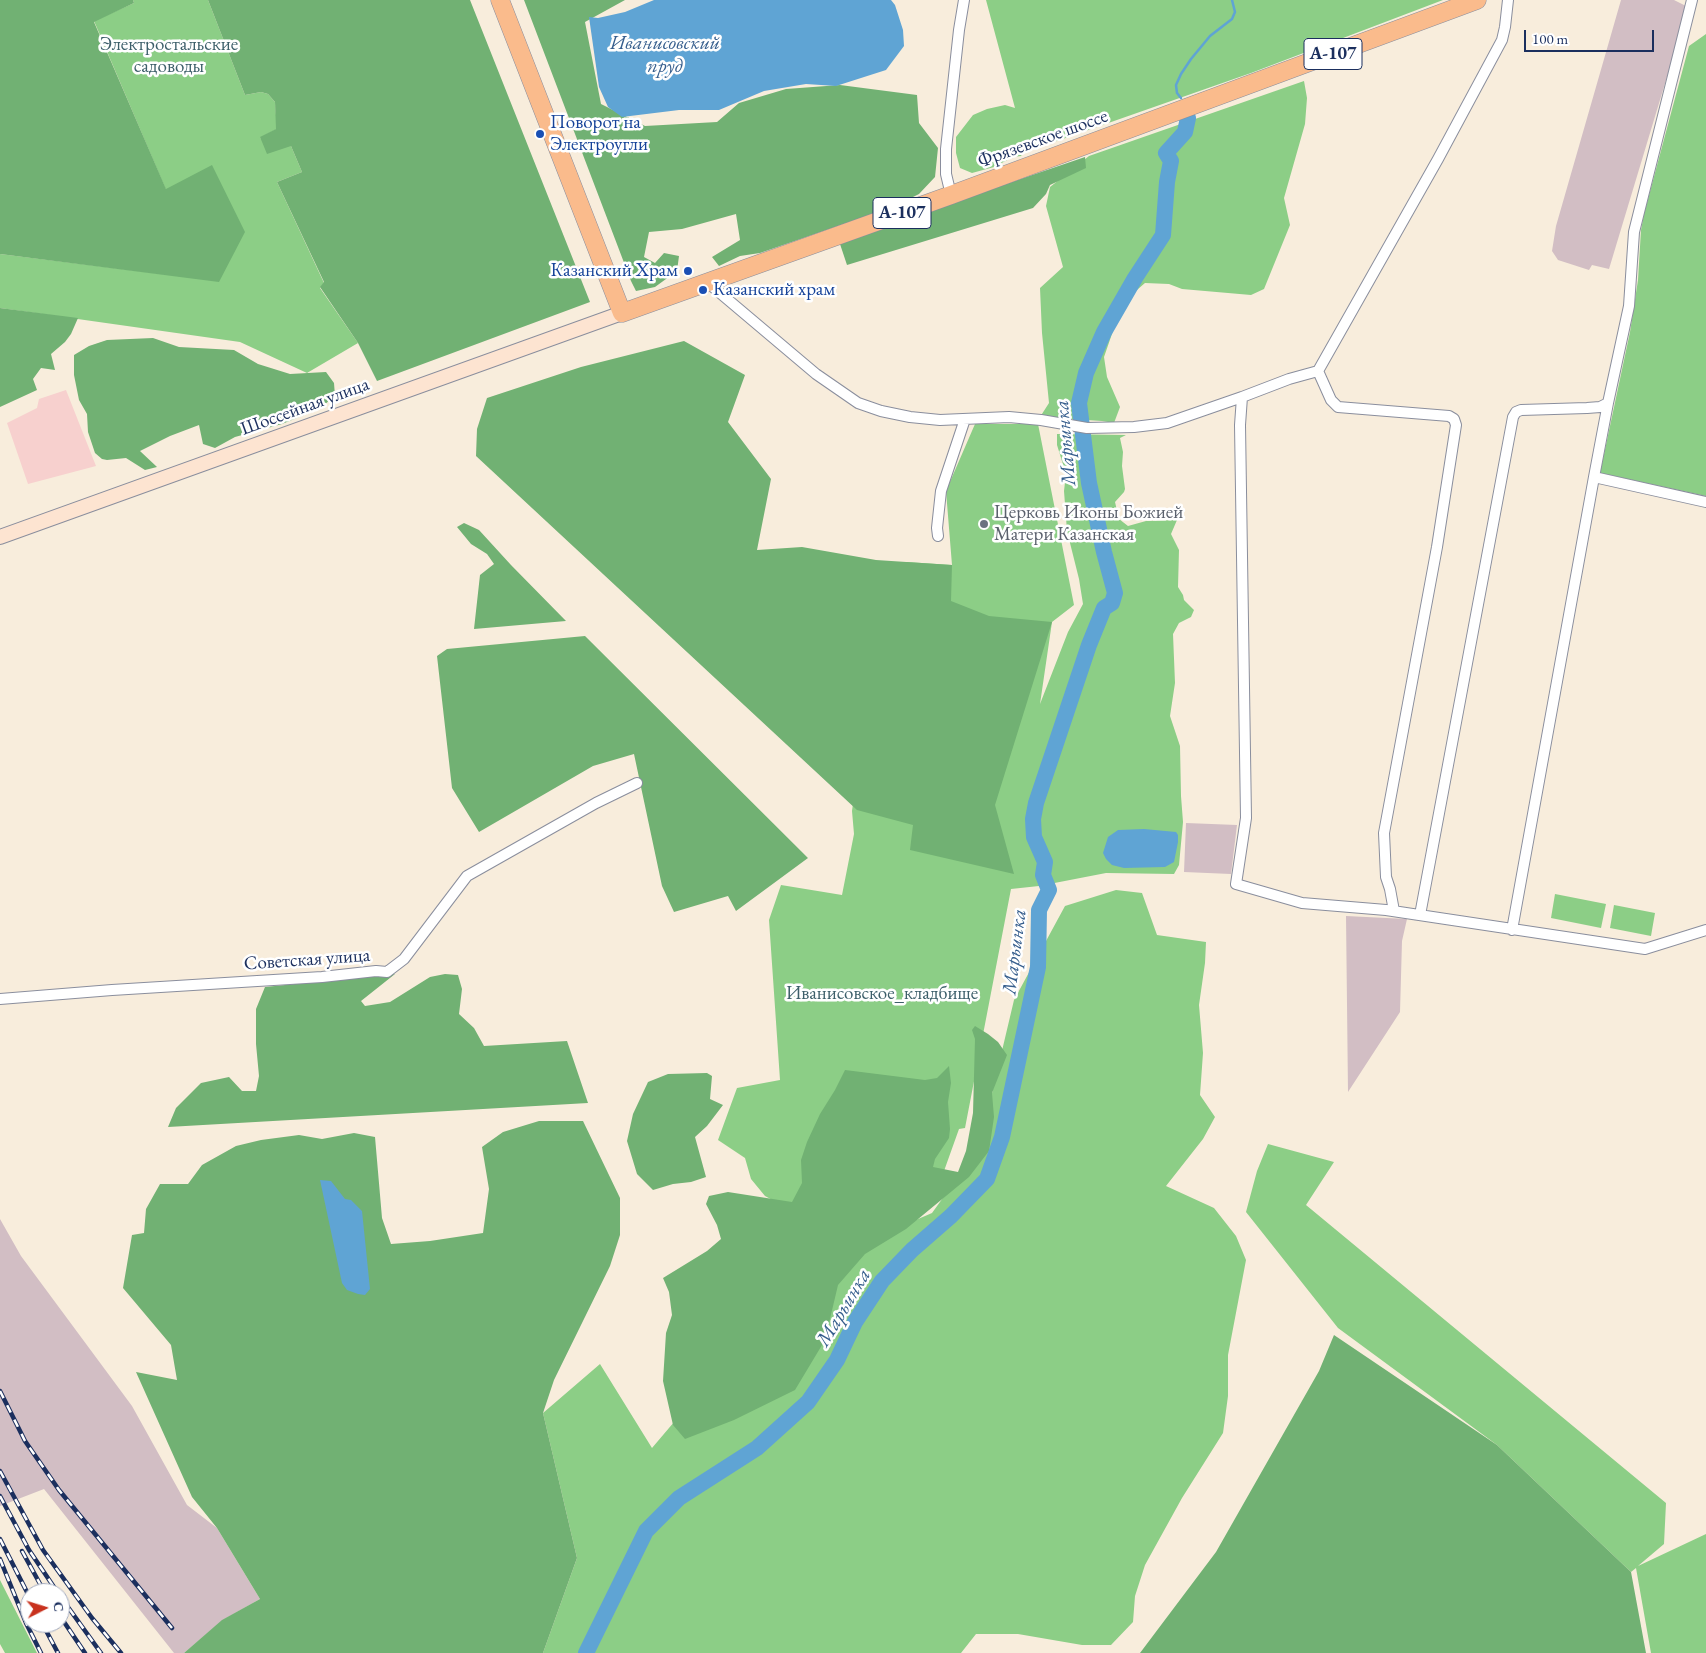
<!DOCTYPE html>
<html>
<head>
<meta charset="utf-8">
<style>
  body { margin:0 }
  #map { position:relative; width:1706px; height:1653px; overflow:hidden; background:#f8eddc; font-family:"EB Garamond",serif }
  canvas { display:block }
  .north { position:absolute; left:20px; top:1583px; width:50px; height:50px; box-sizing:border-box; background:#fff; border:1px solid #a4acbf; border-radius:50%; rotate:85deg; font-size:14px; font-weight:700; line-height:20px; text-align:center; color:#1b2f5e }
  .north::after { content:''; display:block; margin:auto; width:18px; height:22px; background:#c8321e; clip-path:polygon(50% 0,100% 100%,50% 72%,0 100%) }
  .scale { position:absolute; left:1524px; top:30px; width:130px; height:22px; box-sizing:border-box; border:2px solid #1b2f5e; border-top:0; padding-left:6px; font-size:15px; line-height:18px; white-space:nowrap; color:#1b2f5e; -webkit-text-stroke:4px #fff; paint-order:stroke }
</style>
</head>
<body>
<div id="map">
<canvas width="1706" height="1653"></canvas>
<div class="north">С</div>
<div class="scale">100 m</div>
</div>
<script>
const g = document.querySelector('canvas').getContext('2d');
g.lineJoin = 'round';
function paint(path, color) {
  g.fillStyle = color;
  g.fill(path, 'evenodd');
}
function poly(rows) {
  const path = new Path2D();
  for (const r of rows) {
    path.moveTo(r[0], r[1]);
    for (let i = 2; i < r.length; i += 2) path.lineTo(r[i], r[i + 1]);
  }
  return path;
}
function trace(path, color, width, dash) {
  g.strokeStyle = color;
  g.lineWidth = width;
  g.lineCap = dash ? 'butt' : 'round';
  g.setLineDash(dash || []);
  g.stroke(path);
}
function label(font, color, halo, rows, align = 'center') {
  g.font = font + ' "EB Garamond",serif';
  g.lineWidth = 5;
  g.setLineDash([]);
  g.textBaseline = 'middle';
  g.strokeStyle = halo;
  g.fillStyle = color;
  for (const [text, x, y, turn = 0] of rows) {
    g.save();
    g.translate(x, y);
    g.rotate((+turn || 0) * Math.PI / 180);
    g.textAlign = isNaN(turn) ? turn : align;
    if (halo) g.strokeText(text, 0, 0);
    g.fillText(text, 0, 0);
    g.restore();
  }
}
const built = poly([
  [66,390,96,466,28,484,7,423,37,408,39,399]
]);
const industrial = poly([
  [1621,0,1674,0,1688,7,1609,269,1592,265,1589,270,1558,260,1552,251,1556,226],
  [1186,823,1237,825,1231,874,1184,872],
  [1346,916,1407,919,1402,941,1400,1012,1348,1092],
  [0,1219,21,1256,132,1406,187,1505,217,1528,260,1599,223,1620,184,1653,174,1653,44,1489,0,1506]
]);
const green = poly([
  [133,0,208,0,245,95,261,92,268,94,275,102,277,129,260,138,291,146,302,172,277,182,324,283,320,288,358,343,307,373,240,342,0,308,0,254,219,281,166,190,94,21,134,3],
  [986,0,1443,0,1251,73,1037,148,1026,148,1021,156,1013,157,994,167,972,173,960,168,956,153,956,137,973,115,987,109,1005,105,1015,108],
  [1706,34,1706,496,1600,473,1630,332,1638,280,1641,230,1644,214,1689,46],
  [1304,81,1307,98,1305,124,1284,198,1290,225,1264,289,1251,295,1182,289,1169,284,1145,283,1123,302,1104,357,1107,377,1120,407,1114,423,1102,421,1040,417,1049,403,1042,333,1040,288,1063,267,1046,206,1050,187,1089,156],
  [975,424,1038,424,1074,605,1052,622,1040,704,1068,632,1083,604,1079,579,1067,531,1064,491,1066,474,1057,445,1057,434,1126,435,1120,438,1123,452,1122,466,1125,489,1124,492,1115,502,1119,519,1128,526,1146,521,1177,520,1171,534,1179,550,1178,587,1183,595,1184,600,1194,610,1191,617,1179,623,1173,634,1175,683,1170,716,1180,746,1181,796,1183,822,1179,865,1174,874,1106,873,1039,886,1011,889,965,1128,959,1129,934,1199,817,1224,765,1196,751,1179,745,1158,718,1140,737,1088,780,1080,769,920,781,885,842,895,854,834,852,811,869,683,907,562,952,565,946,491],
  [1116,890,1142,893,1157,935,1206,942,1205,963,1199,1005,1203,1053,1200,1095,1215,1117,1203,1139,1166,1186,1214,1208,1236,1236,1246,1260,1228,1355,1228,1396,1223,1433,1182,1498,1145,1565,1135,1596,1133,1622,1111,1645,1082,1645,1018,1634,976,1634,961,1653,543,1653,577,1558,543,1413,600,1364,652,1448,714,1375,839,1253,932,1213,979,1148,1014,1000,1065,906],
  [1555,894,1606,904,1601,928,1551,918],
  [1614,905,1655,913,1651,936,1610,928],
  [1268,1144,1334,1162,1306,1205,1666,1503,1664,1544,1638,1566,1706,1534,1706,1653,1651,1653,1636,1568,1631,1572,1497,1445,1338,1328,1246,1212,1257,1171],
  [0,1580,37,1653,5,1653,0,1644]
]);
const forest = poly([
  [0,0,133,0,134,3,94,22,166,189,212,165,245,232,219,282,0,254],
  [208,0,470,0,590,302,377,381,358,343,320,287,324,282,277,182,302,172,291,146,267,154,260,137,276,129,275,102,268,94,261,92,245,95],
  [524,0,625,0,585,22,601,104,645,126,717,122,739,103,786,89,840,85,917,95,919,123,938,148,935,177,919,194,893,207,760,253,740,256,719,266,712,257,740,240,736,214,682,229,649,232,644,257,655,263,664,253,679,256,677,271,655,287,636,291,631,281],
  [1085,157,1086,168,1050,185,1046,194,1033,208,847,265,839,241],
  [0,308,78,318,71,334,65,342,51,354,55,370,41,368,33,379,37,390,0,407],
  [153,338,179,347,234,350,258,364,290,374,326,372,334,383,335,396,319,409,282,424,235,437,215,448,203,444,199,425,170,436,140,451,157,467,145,470,126,458,107,460,102,459,95,453,88,432,87,414,79,400,74,375,74,355,89,346,107,340],
  [684,341,745,375,728,422,771,479,757,550,802,547,876,560,952,565,951,601,989,616,1052,622,995,805,1014,874,910,850,913,825,857,810,476,456,477,429,487,398,581,367],
  [464,523,479,530,511,565,566,621,474,629,480,575,494,564,487,554,471,544,457,527],
  [585,636,808,858,736,911,728,896,674,912,662,886,634,754,593,766,479,832,452,788,437,656,447,649],
  [395,974,361,1001,365,1006,390,1002,430,977,445,974,458,975,462,989,459,1014,474,1028,484,1046,567,1041,588,1103,168,1127,176,1108,201,1083,229,1077,242,1091,256,1091,259,1076,256,1044,256,1009,265,987],
  [975,1026,988,1034,998,1042,1007,1055,992,1093,994,1117,989,1151,969,1177,906,1229,865,1254,838,1285,825,1340,795,1390,734,1420,685,1439,673,1425,663,1381,666,1333,672,1315,669,1292,663,1278,707,1251,721,1239,717,1225,706,1204,709,1196,728,1192,792,1202,802,1183,801,1160,807,1142,820,1114,835,1090,845,1070,925,1080,937,1078,949,1066,951,1083,948,1102,950,1129,949,1138,935,1159,933,1167,958,1172,966,1151,973,1113,975,1039,972,1030],
  [707,1073,712,1076,710,1099,723,1105,707,1126,695,1137,706,1177,691,1182,673,1184,653,1190,637,1174,627,1141,633,1114,648,1082,668,1074],
  [539,1121,583,1121,620,1198,620,1235,610,1266,554,1380,543,1413,577,1558,543,1653,184,1653,222,1620,260,1599,217,1528,192,1497,136,1372,177,1380,171,1345,123,1288,132,1235,144,1233,146,1209,160,1184,188,1184,202,1165,236,1146,261,1140,299,1135,322,1139,354,1133,375,1137,382,1218,391,1244,430,1241,483,1233,489,1189,482,1147,503,1132],
  [1334,1335,1497,1445,1631,1572,1646,1653,1140,1653,1216,1552,1319,1371]
]);
const water = poly([
  [654,0,891,0,895,5,903,30,904,46,886,70,836,86,806,84,764,91,719,110,679,110,622,117,608,107,599,87,589,17,598,18,625,12],
  [1144,829,1176,832,1178,835,1178,842,1174,862,1165,867,1124,868,1112,865,1106,859,1103,853,1108,837,1118,830],
  [320,1180,331,1181,345,1199,351,1200,362,1211,370,1289,365,1295,358,1294,347,1290,342,1283]
]);
const stream = poly([
  [1181,98,1177,93,1176,85,1181,74,1191,59,1210,36,1232,19,1235,12,1232,0]
]);
const river = poly([
  [586,1653,646,1531,679,1498,757,1448,808,1402,837,1360,855,1322,882,1281,912,1250,951,1216,987,1179,1002,1137,1038,967,1039,910,1049,890,1043,875,1045,862,1034,837,1033,819,1036,803,1089,645,1104,608,1112,603,1115,593,1104,552,1089,483,1079,403,1086,373,1104,332,1135,278,1163,235,1167,182,1171,161,1166,153,1185,132,1188,118]
]);
const street = poly([
  [951,195,946,174,946,149,959,30,964,0],
  [707,282,816,374,858,403,881,411,910,417,940,420,1009,417,1041,420,1087,428,1134,427,1167,423,1242,397,1240,425,1246,818,1236,884,1302,903,1386,910,1645,949,1706,930],
  [1318,371,1331,400,1338,407,1449,416,1454,419,1456,425,1437,547,1384,833,1386,877,1390,889,1394,911],
  [1242,397,1289,379,1318,371,1438,159,1502,40,1505,27,1508,0],
  [1594,477,1706,502],
  [938,536,937,528,941,491,965,419],
  [1420,915,1513,417,1516,412,1521,410,1587,408,1600,407,1608,403],
  [1512,930,1594,477,1608,403,1629,306,1634,232,1692,0],
  [0,999,112,990,322,977,376,971,387,972,404,959,467,876,596,803,637,783]
]);
const secondary = poly([
  [0,537,622,313]
]);
const highway = poly([
  [500,0,622,313,951,195,1477,0]
]);
const rail = poly([
  [0,1391,25,1441,59,1490,172,1628],
  [0,1471,43,1550,92,1618,121,1653],
  [0,1496,29,1550,58,1593],
  [0,1539,30,1598],
  [22,1551,45,1593],
  [0,1559,26,1623,41,1653],
  [60,1596,101,1653],
  [60,1616,85,1653],
  [42,1623,58,1653]
]);
const markers = [
  [540,134,5,"#1a4fb4"],
  [688,271,5,"#1a4fb4"],
  [703,290,5,"#1a4fb4"],
  [984,524,5,"#6b7280"]
];
const shields = [
  [1333,54,58],
  [902,213,58]
];
const shieldNames = [
  ["А-107",1333,54],
  ["А-107",902,213]
];
const parkNames = [
  ["Электростальские",169,45],
  ["садоводы",169,67],
  ["Иванисовское_кладбище",882,994]
];
const transitNames = [
  ["Поворот на",550,123],
  ["Электроугли",550,145],
  ["Казанский Храм",678,271,"right"],
  ["Казанский храм",713,290]
];
const streetNames = [
  ["Фрязевское шоссе",1043,139,-20],
  ["Шоссейная улица",305,407,-20],
  ["Советская улица",307,960,-4]
];
const worshipNames = [
  ["Церковь Иконы Божией",994,513],
  ["Матери Казанская",994,535]
];
const waterNames = [
  ["Иванисовский",665,44],
  ["пруд",665,67],
  ["Марьинка",1066,443,-95],
  ["Марьинка",1015,952,-83],
  ["Марьинка",844,1308,-59]
];
paint(built, '#f7d0ce');
paint(industrial, '#d2bec4');
paint(green, '#8cce86');
paint(forest, '#71b173');
paint(water, '#5fa4d4');
trace(stream, '#5fa4d4', 2.5);
trace(river, '#5fa4d4', 16);
trace(street, '#8a8e9d', 12);
trace(secondary, '#8a8e9d', 16);
trace(highway, '#8a8e9d', 19);
trace(street, '#fff', 10);
trace(secondary, '#fde4d1', 14);
trace(highway, '#fabb8c', 18);
trace(rail, '#1b2f5e', 4.5);
trace(rail, '#fff', 2.5, [8]);
for (const [x, y, r, color] of markers) {
  const dot = new Path2D();
  dot.arc(x, y, r, 0, 2 * Math.PI);
  g.fillStyle = color;
  g.fill(dot);
  trace(dot, '#fff', 2);
}
for (const [x, y, w] of shields) {
  const box = new Path2D();
  box.roundRect(x - w / 2, y - 15.5, w, 31, 4);
  g.fillStyle = '#fff';
  g.fill(box);
  trace(box, '#1b2f5e', 1);
}
label('bold 18px', '#1b2f5e', null, shieldNames);
label('19px', '#3d5f6a', '#fff', parkNames);
label('19px', '#164399', '#fff', transitNames, 'left');
label('19px', '#1b2f5e', '#fff', streetNames);
label('19px', '#5b616d', '#fff', worshipNames, 'left');
label('italic 20px', '#365e8d', '#fff', waterNames);
</script>
</body>
</html>
